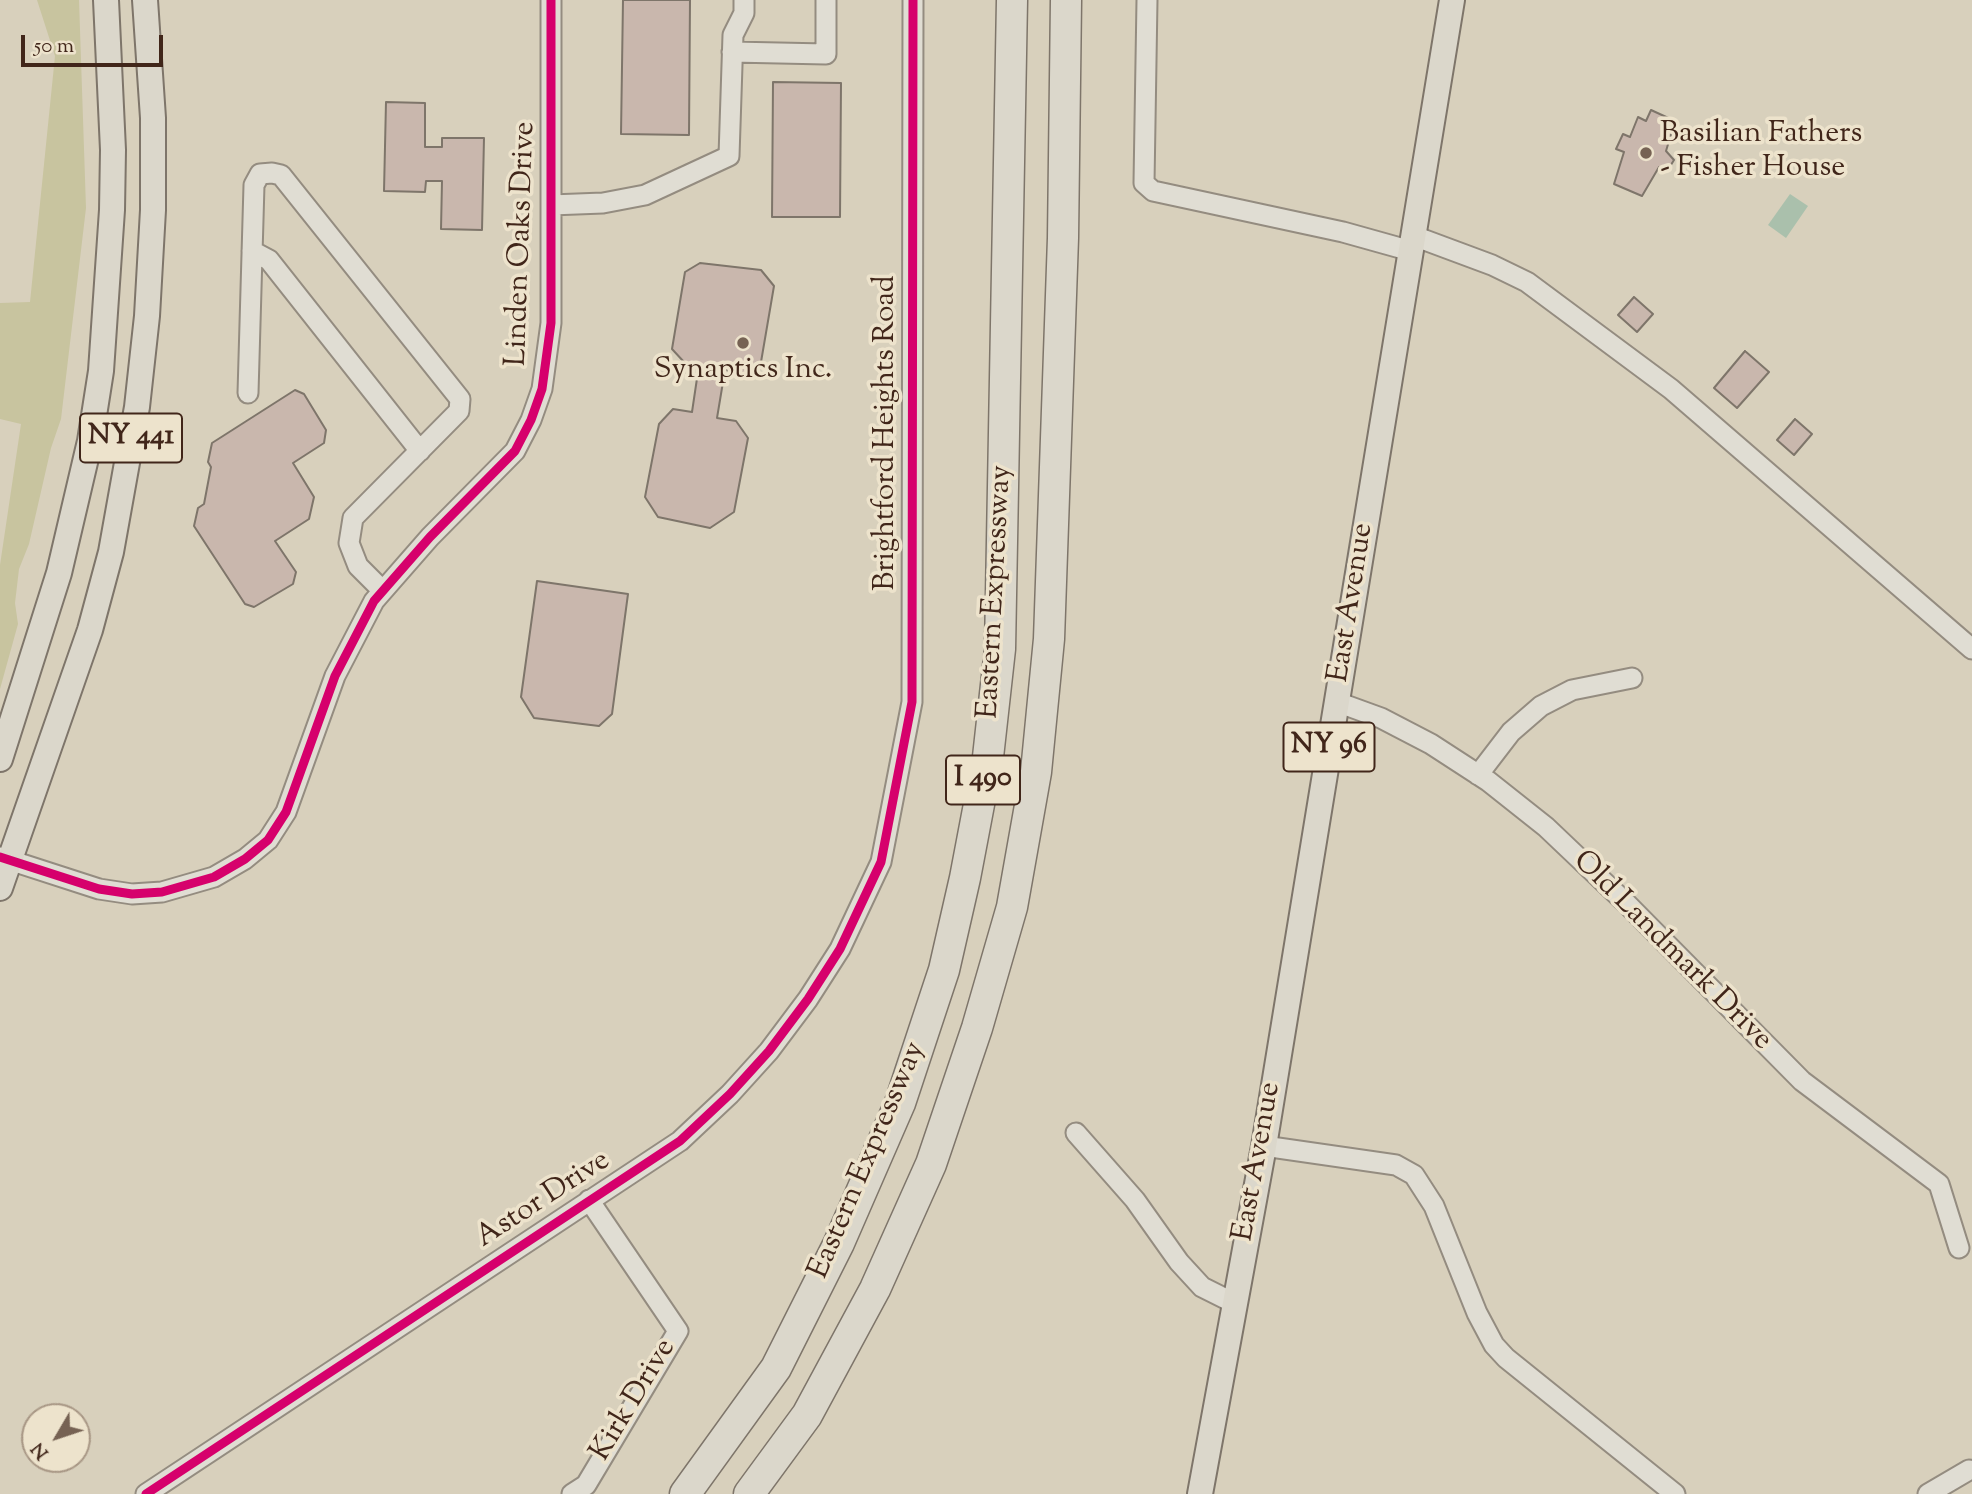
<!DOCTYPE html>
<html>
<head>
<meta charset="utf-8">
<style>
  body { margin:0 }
  #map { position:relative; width:1972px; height:1494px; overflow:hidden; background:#d8d0bc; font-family:"Sorts Mill Goudy",serif }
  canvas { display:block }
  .north { position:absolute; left:21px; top:1403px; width:70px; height:70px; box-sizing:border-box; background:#ede3cc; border:2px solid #a89785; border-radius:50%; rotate:231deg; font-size:19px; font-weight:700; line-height:28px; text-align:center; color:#41261a }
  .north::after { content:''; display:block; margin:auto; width:24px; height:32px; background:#766253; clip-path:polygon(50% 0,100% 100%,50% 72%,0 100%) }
  .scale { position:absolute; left:21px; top:35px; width:142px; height:32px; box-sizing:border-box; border:4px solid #41261a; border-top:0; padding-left:9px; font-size:21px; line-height:24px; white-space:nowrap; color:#41261a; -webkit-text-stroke:5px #ede3cc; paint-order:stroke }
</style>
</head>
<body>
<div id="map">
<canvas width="1972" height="1494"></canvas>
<div class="north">N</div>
<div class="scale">50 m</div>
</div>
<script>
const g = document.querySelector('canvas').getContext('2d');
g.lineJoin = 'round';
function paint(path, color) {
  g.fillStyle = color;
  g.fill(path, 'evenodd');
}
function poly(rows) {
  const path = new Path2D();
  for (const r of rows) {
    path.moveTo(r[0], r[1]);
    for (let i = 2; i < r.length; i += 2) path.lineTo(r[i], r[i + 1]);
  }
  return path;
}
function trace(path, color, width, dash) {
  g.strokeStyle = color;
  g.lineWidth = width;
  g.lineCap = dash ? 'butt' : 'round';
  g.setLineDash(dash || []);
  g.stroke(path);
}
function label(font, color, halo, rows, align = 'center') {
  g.font = font + ' "Sorts Mill Goudy",serif';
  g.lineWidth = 7;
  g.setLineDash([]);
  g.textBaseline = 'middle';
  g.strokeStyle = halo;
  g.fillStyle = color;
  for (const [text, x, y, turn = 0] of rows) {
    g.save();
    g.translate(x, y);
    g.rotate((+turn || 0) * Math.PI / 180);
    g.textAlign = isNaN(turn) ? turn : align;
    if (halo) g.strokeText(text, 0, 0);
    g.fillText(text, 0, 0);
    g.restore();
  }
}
const green = poly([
  [37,0,79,0,86,208,61,419,51,448,29,544,19,569,15,603,18,624,0,689,0,565,21,424,0,419,0,303,30,302,55,56]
]);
const water = poly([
  [1790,194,1808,206,1786,238,1768,225]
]);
const building = poly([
  [623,0,690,0,689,135,621,134,623,0],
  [773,82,841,83,840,217,772,217,773,82],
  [386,102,425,103,425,147,442,147,442,138,484,138,482,230,441,229,442,181,426,181,425,192,384,191,386,102],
  [1651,110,1675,121,1666,151,1674,160,1669,168,1659,167,1642,196,1614,184,1624,152,1616,149,1623,134,1630,137,1638,117,1646,121,1651,110],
  [700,263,761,270,774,286,761,362,744,373,725,370,717,418,736,421,748,438,734,512,710,528,658,517,645,497,659,424,673,409,692,412,699,365,684,362,672,349,685,272,700,263],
  [1634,297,1653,314,1637,332,1618,315,1634,297],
  [1745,351,1769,372,1737,408,1714,388,1745,351],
  [295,390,304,394,326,430,324,443,293,463,314,497,309,519,275,541,296,572,293,584,254,607,245,604,194,526,198,508,204,504,211,467,208,462,212,443,295,390],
  [1795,419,1812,434,1794,455,1777,440,1795,419],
  [537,581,628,594,612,714,599,726,534,718,521,697,537,581]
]);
const minor = poly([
  [1147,0,1144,183,1153,191,1343,232,1411,251],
  [732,52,826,54,826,0],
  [551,205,603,203,645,195,729,156,733,35,744,13,744,0],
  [1414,236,1492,265,1527,282,1671,389,1972,649],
  [252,251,269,260,420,451],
  [248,393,254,185,260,174,272,173,281,175,460,399,459,411,353,518,349,543,358,566,382,590],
  [1337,702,1381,718,1431,744,1488,781,1546,827,1627,904,1802,1081,1939,1184,1959,1248],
  [1478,775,1511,732,1541,706,1572,690,1632,678],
  [0,857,99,889,132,894,162,892,214,877,245,859,268,840,286,812,335,676,374,601,430,537,515,451,531,420,542,389,551,323,551,0],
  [1076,1133,1135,1200,1179,1262,1202,1287,1234,1303],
  [1264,1146,1396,1165,1414,1175,1434,1206,1477,1313,1494,1345,1506,1358,1675,1494],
  [146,1494,680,1141,730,1094,769,1051,808,999,840,949,881,862,912,702,913,0],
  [572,1494,586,1485,678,1331,589,1200],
  [1928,1494,1969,1470]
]);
const major = poly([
  [0,759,59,573,90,441,101,371,112,210,113,150,106,0],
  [0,888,90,630,111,552,137,407,147,316,153,210,153,118,145,0],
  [1200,1494,1264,1146,1452,0]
]);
const highway = poly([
  [685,1494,776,1368,839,1243,900,1103,944,970,965,878,988,757,1000,649,1012,0],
  [749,1494,807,1415,875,1289,931,1164,977,1028,1012,907,1036,772,1049,639,1063,238,1066,0]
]);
const cycleway = poly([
  [0,857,99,889,132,894,162,892,214,877,245,859,268,840,286,812,335,676,374,601,430,537,515,451,531,420,542,389,551,323,551,0],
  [146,1494,680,1141,730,1094,769,1051,808,999,840,949,881,862,912,702,913,0]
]);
const markers = [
  [1646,153,7,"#766253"],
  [743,343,7,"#766253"]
];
const shields = [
  [131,438,102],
  [1329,747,91],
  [983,780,74]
];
const shieldNames = [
  ["NY 441",131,438],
  ["NY 96",1329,747],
  ["I 490",983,780]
];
const poiNames = [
  ["Basilian Fathers",1660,136],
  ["- Fisher House",1660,170],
  ["Synaptics Inc.",743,372,"center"]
];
const streetNames = [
  ["Linden Oaks Drive",523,244,-88],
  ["Brightford Heights Road",888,433,-90],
  ["Eastern Expressway",997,592,-87],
  ["East Avenue",1353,603,-81],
  ["Old Landmark Drive",1671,952,45],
  ["Eastern Expressway",869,1161,-67],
  ["East Avenue",1259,1162,-80],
  ["Astor Drive",544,1201,-33],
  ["Kirk Drive",635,1401,-59]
];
paint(green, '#c8c49f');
paint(water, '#aac0ac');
paint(building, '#c9b7ad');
trace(building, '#7e756a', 2);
trace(minor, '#948c80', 23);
trace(major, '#7e756a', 28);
trace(highway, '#7e756a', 33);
trace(minor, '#e0ddd3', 19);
trace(major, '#dbd7cb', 24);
trace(highway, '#dbd7cb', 30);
trace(cycleway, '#d6006c', 9);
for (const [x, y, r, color] of markers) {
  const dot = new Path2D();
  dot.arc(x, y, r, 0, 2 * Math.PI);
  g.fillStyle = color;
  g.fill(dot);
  trace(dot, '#ede3cc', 2.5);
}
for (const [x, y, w] of shields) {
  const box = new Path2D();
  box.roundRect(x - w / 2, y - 24.5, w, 49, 5);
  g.fillStyle = '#ede3cc';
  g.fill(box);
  trace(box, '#41261a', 2);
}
label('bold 28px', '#41261a', null, shieldNames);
label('30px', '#41261a', '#ede3cc', poiNames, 'left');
label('30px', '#41261a', '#ede3cc', streetNames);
</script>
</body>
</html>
